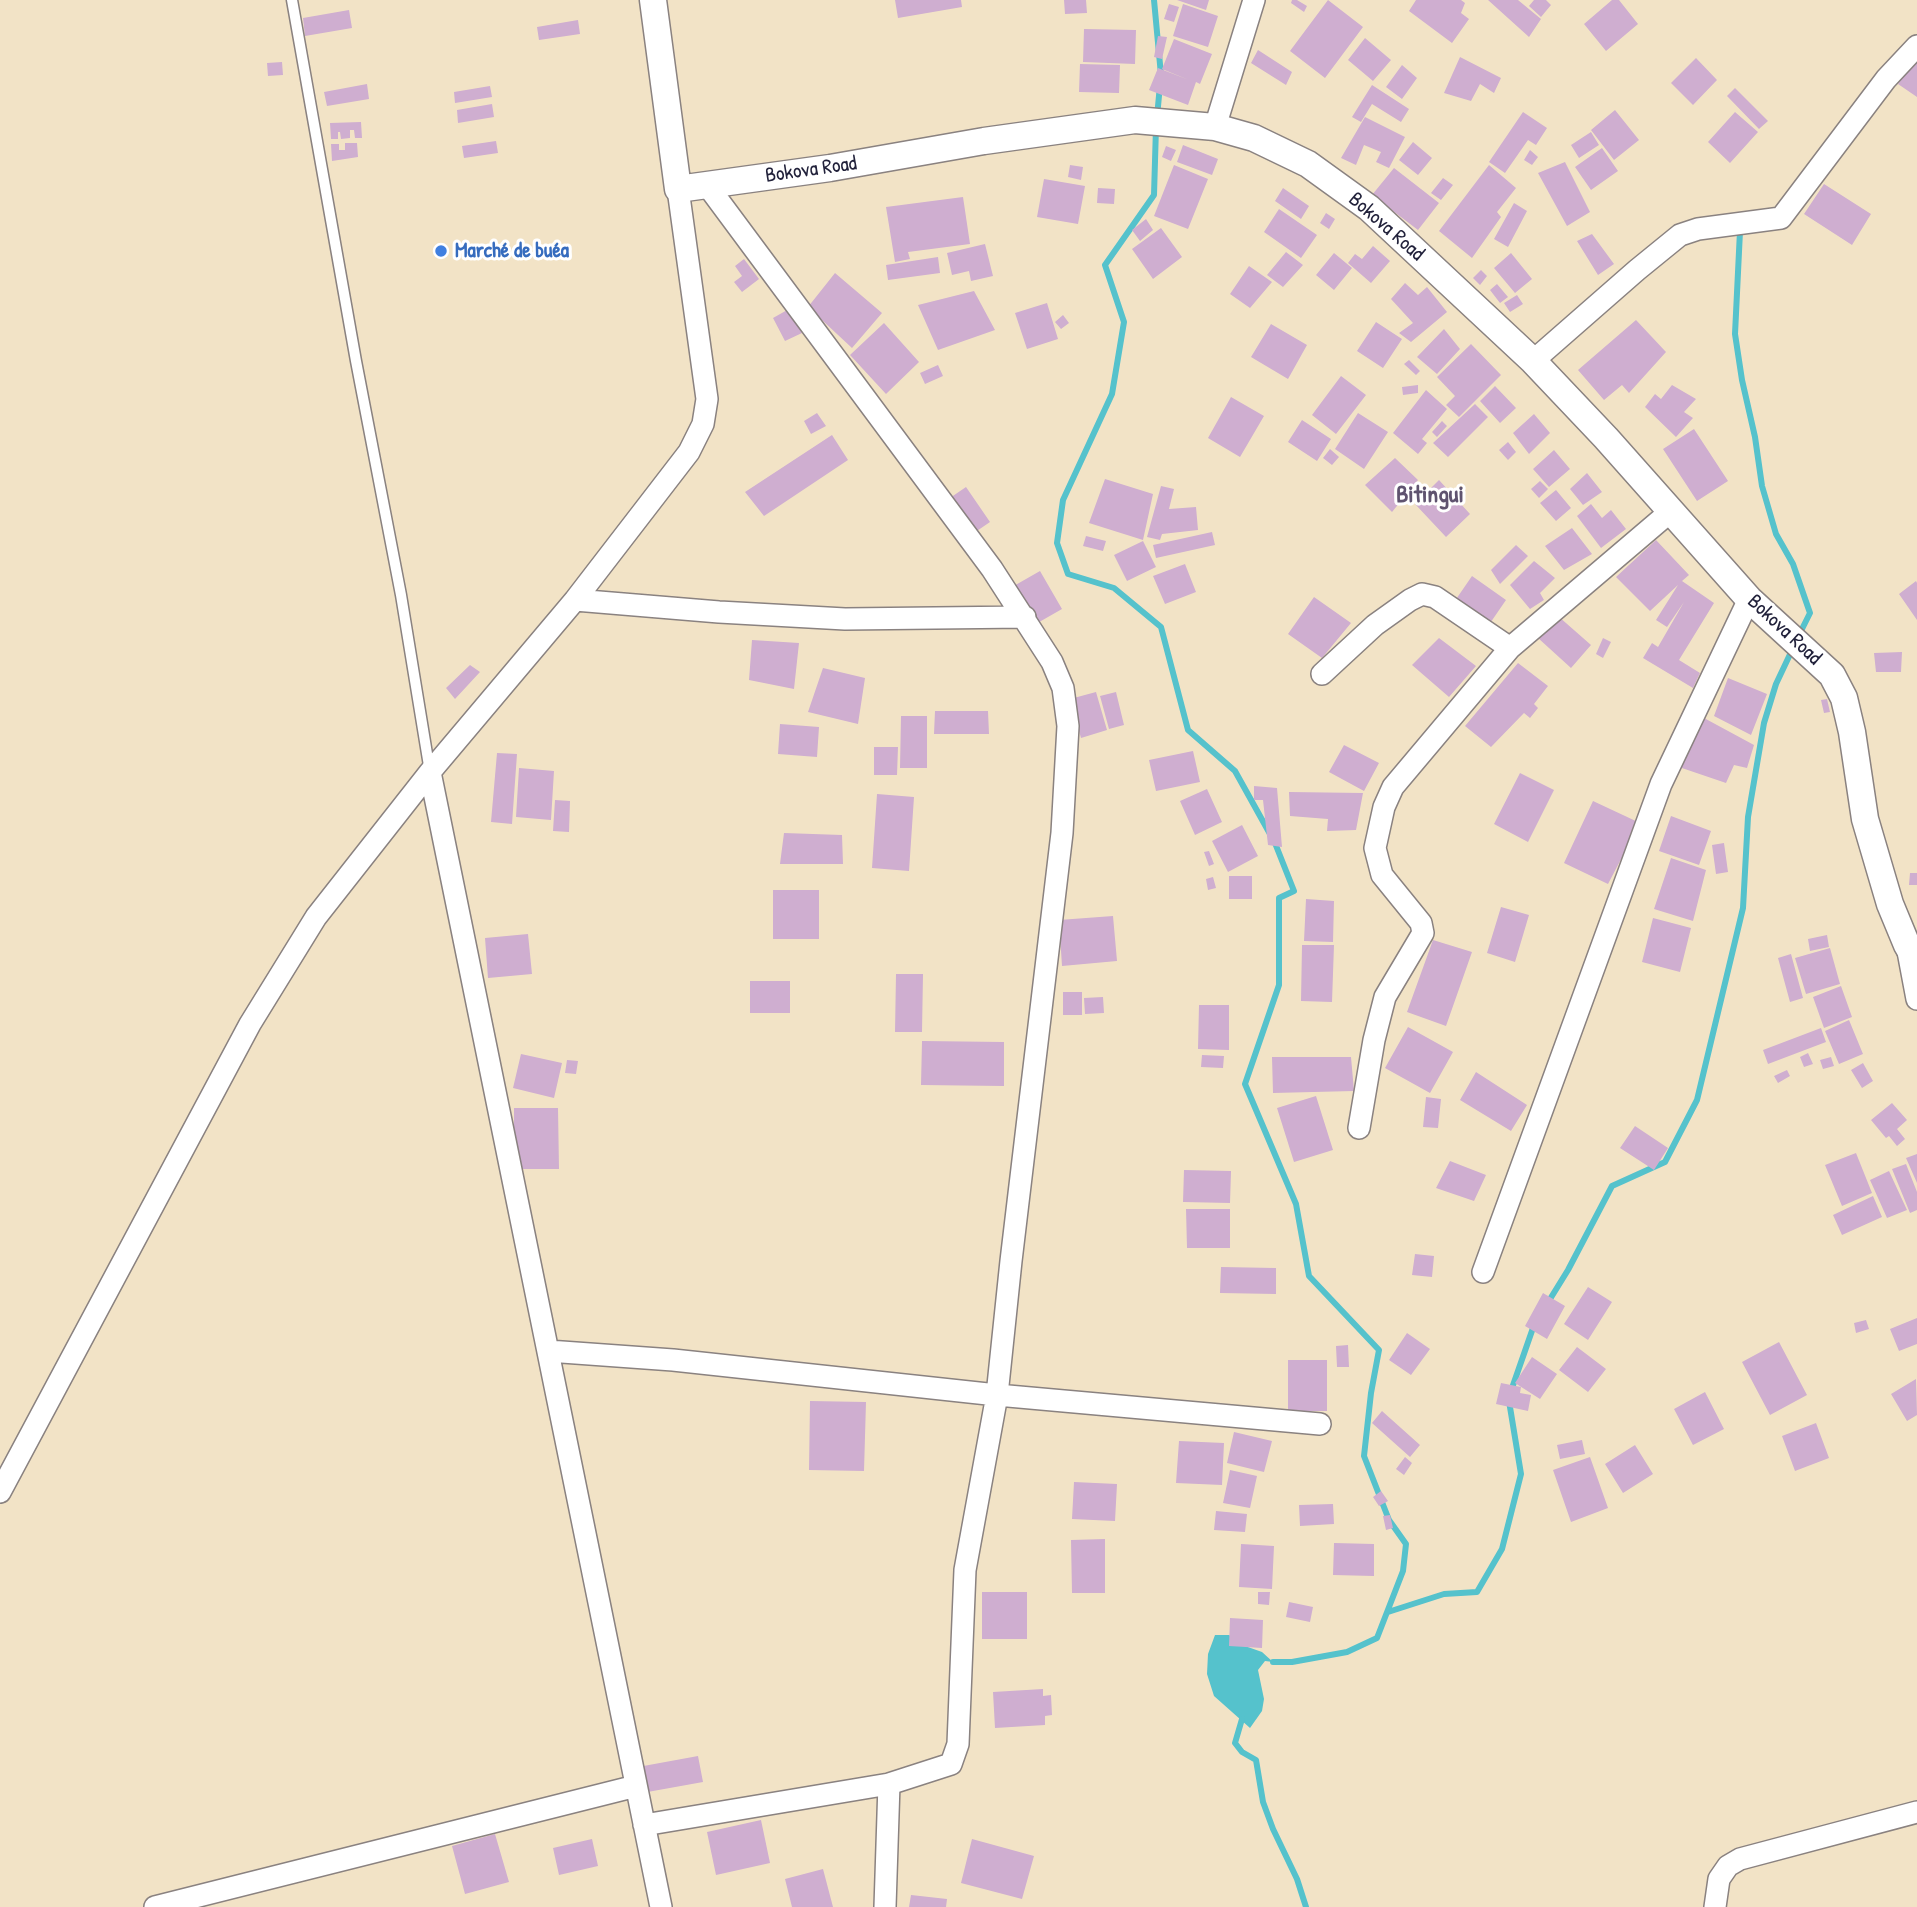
<!DOCTYPE html>
<html>
<head>
<meta charset="utf-8">
<style>
  body { margin:0 }
  canvas { display:block; background:#f2e3c6 }
</style>
</head>
<body>
<canvas width="1917" height="1907"></canvas>
<script>
const g = document.querySelector('canvas').getContext('2d');
g.lineJoin = 'round';
function paint(path, color) {
  g.fillStyle = color;
  g.fill(path, 'evenodd');
}
function poly(rows) {
  const path = new Path2D();
  for (const r of rows) {
    path.moveTo(r[0], r[1]);
    for (let i = 2; i < r.length; i += 2) path.lineTo(r[i], r[i + 1]);
  }
  return path;
}
function trace(path, color, width, dash) {
  g.strokeStyle = color;
  g.lineWidth = width;
  g.lineCap = dash ? 'butt' : 'round';
  g.setLineDash(dash || []);
  g.stroke(path);
}
function label(font, color, halo, rows, align = 'center') {
  g.font = font + ' "Patrick Hand",sans-serif';
  g.lineWidth = 6;
  g.setLineDash([]);
  g.textBaseline = 'middle';
  g.strokeStyle = halo;
  g.fillStyle = color;
  for (const [text, x, y, turn = 0] of rows) {
    g.save();
    g.translate(x, y);
    g.rotate((+turn || 0) * Math.PI / 180);
    g.textAlign = isNaN(turn) ? turn : align;
    if (halo) g.strokeText(text, 0, 0);
    g.fillText(text, 0, 0);
    g.restore();
  }
}
const water = poly([
  [1215,1635,1229,1635,1245,1646,1262,1652,1273,1662,1265,1661,1258,1670,1264,1699,1262,1711,1250,1728,1214,1696,1207,1674,1208,1654]
]);
const stream = poly([
  [1154,0,1161,75],
  [1157,117,1160,85],
  [1156,127,1154,195,1105,265,1124,322,1112,394,1063,500,1057,543,1068,574,1114,588,1161,627,1188,730,1235,771,1275,843,1294,891,1279,898,1279,985,1245,1084,1296,1204,1309,1276,1379,1350,1371,1393,1364,1456,1389,1520,1406,1544,1403,1571,1377,1638,1347,1652,1292,1662,1273,1662],
  [1740,231,1735,334,1742,380,1755,437,1762,486,1776,534,1793,564,1810,613,1799,635],
  [1547,1304,1568,1270,1612,1186,1665,1162,1697,1100,1743,908,1748,817,1764,723,1776,684,1793,648],
  [1511,1391,1534,1325],
  [1388,1612,1444,1594,1477,1592,1502,1549,1521,1474,1509,1401],
  [1242,1719,1235,1743,1242,1752,1256,1760,1263,1802,1273,1829,1297,1879,1306,1907]
]);
const building = poly([
  [895,0,961,0,962,7,898,18],
  [1064,0,1086,0,1087,13,1065,14],
  [1177,0,1209,0,1206,10],
  [1292,0,1297,0,1307,6,1304,12,1291,3],
  [1328,0,1363,27,1325,78,1290,51],
  [1416,0,1461,0,1465,3,1461,13,1469,19,1452,43,1409,11],
  [1488,0,1518,0,1541,19,1529,37],
  [1534,0,1546,0,1551,5,1541,17,1529,6],
  [1612,0,1619,0,1638,24,1606,51,1584,24],
  [1169,4,1179,7,1174,22,1164,19],
  [1183,4,1218,16,1208,47,1173,36],
  [349,10,352,28,305,36,303,18],
  [578,20,580,34,539,40,537,27],
  [1084,29,1136,30,1135,64,1083,62],
  [1158,36,1167,37,1162,59,1154,57],
  [1365,38,1391,60,1373,81,1348,60],
  [1174,39,1212,54,1200,84,1196,82,1188,105,1149,90,1158,68,1189,80,1162,69],
  [1258,50,1292,72,1286,85,1251,63],
  [1460,57,1501,78,1494,93,1480,84,1471,101,1444,93],
  [1917,57,1917,97,1898,84],
  [1696,58,1717,80,1693,105,1671,83],
  [282,62,283,75,268,76,267,63],
  [1080,64,1120,65,1119,93,1079,92],
  [1402,65,1417,78,1402,99,1386,87],
  [367,84,369,99,327,106,324,92],
  [1372,85,1409,109,1401,122,1372,104,1361,122,1352,117],
  [490,86,492,97,455,103,454,92],
  [1735,88,1768,121,1759,129,1727,96],
  [492,104,494,117,458,123,457,110],
  [1615,110,1639,140,1614,160,1591,130],
  [1523,112,1547,128,1536,145,1528,140,1505,173,1489,162],
  [1735,112,1758,132,1730,163,1708,142],
  [1365,117,1405,137,1389,168,1376,162,1381,152,1364,145,1356,165,1341,158],
  [361,122,362,138,355,138,354,130,350,130,350,138,341,139,340,132,338,132,338,139,331,139,330,123],
  [1591,132,1599,145,1579,158,1571,145],
  [496,141,498,153,464,158,462,146],
  [1413,142,1432,158,1418,175,1399,160],
  [345,143,357,143,358,157,332,161,331,144,339,144,339,150,345,150],
  [1183,145,1218,159,1212,175,1177,162],
  [1166,146,1176,150,1171,161,1162,157],
  [1602,148,1618,171,1591,190,1575,167],
  [1530,150,1538,157,1532,165,1524,160],
  [1565,162,1590,212,1567,226,1538,173],
  [1070,165,1083,167,1081,180,1068,177],
  [1174,165,1208,179,1188,229,1154,216],
  [1489,165,1516,188,1497,212,1501,217,1472,258,1439,231],
  [1394,168,1439,203,1418,230,1372,195],
  [1443,178,1453,185,1441,200,1431,193],
  [1044,179,1085,186,1078,224,1037,217],
  [1824,184,1871,214,1852,245,1804,214],
  [1098,188,1115,189,1114,204,1097,203],
  [1283,188,1309,206,1301,219,1275,201],
  [963,197,970,244,908,252,910,259,895,262,886,207],
  [1514,203,1527,211,1508,247,1494,239],
  [1279,209,1317,235,1301,258,1264,232],
  [1326,213,1335,219,1329,229,1320,223],
  [1146,219,1153,230,1140,241,1132,230],
  [1161,228,1182,257,1153,279,1132,249],
  [1592,234,1614,264,1598,275,1577,241],
  [985,244,993,276,971,281,969,271,952,275,947,253],
  [1373,246,1390,261,1371,283,1348,263,1355,254,1362,259],
  [1286,252,1303,265,1283,287,1267,275],
  [1334,253,1352,268,1334,290,1316,275],
  [1511,253,1532,279,1515,293,1494,268],
  [938,257,940,273,888,280,886,265],
  [744,259,759,279,742,292,734,282,742,276,735,266],
  [1249,266,1272,282,1250,308,1230,294],
  [1481,270,1487,276,1480,285,1473,278],
  [835,273,882,313,852,348,808,307],
  [1405,283,1418,295,1427,287,1447,312,1411,342,1399,333,1413,323,1391,299],
  [1497,284,1508,297,1500,303,1490,290],
  [974,291,995,330,938,350,918,305],
  [1517,295,1523,304,1510,312,1504,303],
  [1047,303,1058,339,1027,349,1015,313],
  [789,309,802,333,785,341,773,318],
  [1063,315,1069,323,1061,329,1055,322],
  [1636,320,1666,352,1629,393,1622,385,1604,400,1578,370],
  [1376,322,1402,339,1383,368,1357,351],
  [884,323,919,362,886,394,850,355],
  [1271,324,1307,345,1288,379,1251,357],
  [1444,329,1460,349,1437,374,1417,357],
  [1471,344,1501,375,1459,417,1446,405,1455,396,1437,377],
  [1409,360,1420,371,1416,375,1404,364],
  [938,365,943,376,925,384,920,373],
  [1341,376,1366,395,1336,434,1312,415],
  [1418,385,1418,393,1403,395,1402,387],
  [1672,385,1696,399,1684,412,1693,418,1676,437,1645,407,1655,394,1661,399],
  [1495,386,1516,408,1500,423,1480,401],
  [1426,390,1447,409,1422,439,1427,443,1418,454,1393,433],
  [1231,397,1264,416,1240,457,1208,438],
  [1475,404,1488,417,1448,457,1433,443],
  [817,413,826,426,811,434,804,421],
  [1358,413,1388,432,1364,469,1335,449],
  [1534,414,1550,433,1529,454,1513,433],
  [1302,420,1331,439,1317,461,1288,442],
  [1442,421,1447,426,1437,437,1432,432],
  [1694,429,1728,481,1697,501,1663,449],
  [832,435,848,460,764,516,745,492],
  [1508,442,1516,452,1508,460,1499,450],
  [1330,449,1339,457,1332,465,1323,458],
  [1554,450,1570,469,1549,487,1533,469],
  [1395,458,1418,480,1392,512,1365,485],
  [1587,473,1602,492,1583,505,1570,489],
  [1105,479,1153,494,1143,540,1089,523],
  [1439,480,1470,514,1446,537,1415,504],
  [1540,481,1548,489,1539,498,1531,489],
  [1161,486,1174,489,1169,509,1196,507,1198,530,1162,534,1160,540,1147,537],
  [966,487,990,522,971,535,947,500],
  [1556,490,1571,508,1556,521,1540,503],
  [1591,504,1602,518,1611,510,1626,529,1601,548,1577,516],
  [1572,528,1592,554,1564,570,1545,546],
  [1212,532,1215,545,1156,558,1153,545],
  [1086,536,1106,541,1103,551,1083,546],
  [1656,540,1689,575,1682,581,1714,603,1679,660,1700,673,1693,688,1643,658,1652,643,1658,647,1684,602,1667,627,1656,620,1678,585,1650,611,1616,577],
  [1143,541,1156,567,1127,581,1114,555],
  [1516,545,1528,556,1500,584,1491,570],
  [1534,561,1555,578,1540,593,1544,600,1530,609,1510,585],
  [1185,564,1196,592,1165,604,1153,576],
  [1040,571,1062,609,1034,625,1012,587],
  [1472,576,1506,600,1484,632,1450,608],
  [1916,581,1917,583,1917,620,1899,594],
  [1314,597,1351,623,1322,658,1288,634],
  [1558,616,1591,645,1571,668,1538,638],
  [1439,638,1476,666,1449,697,1412,665],
  [1603,638,1611,642,1603,658,1596,654],
  [752,640,799,643,794,689,749,680],
  [1902,652,1901,672,1876,672,1874,653],
  [1518,663,1548,686,1534,704,1538,708,1530,718,1524,713,1491,747,1465,726],
  [470,665,480,672,455,699,446,688],
  [823,668,865,678,858,724,808,712],
  [1728,678,1767,694,1751,735,1714,716],
  [1096,692,1107,730,1081,738,1070,699],
  [1116,692,1124,725,1109,729,1100,696],
  [1827,699,1830,712,1824,713,1821,700],
  [935,711,988,711,989,734,934,734],
  [901,716,927,716,927,768,900,768],
  [1704,718,1754,745,1747,768,1734,765,1726,783,1676,766,1694,728],
  [780,724,819,727,817,757,778,754],
  [1344,745,1379,763,1364,791,1329,772],
  [874,747,898,747,897,775,874,775],
  [1193,751,1200,782,1156,791,1149,760],
  [497,753,517,754,512,824,491,822],
  [519,768,554,771,551,820,516,817],
  [1520,773,1554,790,1528,842,1494,824],
  [1254,786,1277,788,1282,847,1268,845,1263,800,1254,800],
  [1207,789,1222,822,1195,835,1180,801],
  [1289,792,1363,793,1356,830,1327,831,1328,819,1290,816],
  [877,794,914,797,909,871,872,868],
  [555,800,570,801,569,832,553,831],
  [1593,801,1640,823,1608,884,1564,863],
  [1671,816,1711,831,1699,865,1659,851],
  [1242,825,1258,856,1228,872,1212,841],
  [784,833,842,835,843,864,780,864],
  [1724,843,1728,872,1716,874,1712,845],
  [1209,851,1214,864,1209,866,1204,852],
  [1671,858,1706,870,1693,921,1654,909],
  [1910,873,1917,873,1917,885,1909,885],
  [1229,876,1252,876,1252,899,1229,899],
  [1213,877,1216,888,1208,890,1206,879],
  [773,890,819,890,819,939,773,939],
  [1306,899,1334,901,1333,942,1304,941],
  [1501,907,1529,915,1515,962,1487,953],
  [1113,916,1117,961,1062,966,1059,920],
  [1653,918,1691,928,1680,972,1642,962],
  [528,934,532,974,488,978,485,938],
  [1827,935,1829,947,1810,951,1808,939],
  [1433,940,1472,952,1446,1026,1407,1012],
  [1302,945,1334,945,1332,1002,1301,1001],
  [1830,948,1840,984,1806,994,1795,958],
  [1791,954,1803,998,1790,1002,1778,958],
  [896,974,923,974,922,1032,895,1032],
  [750,981,790,981,790,1013,750,1013],
  [1841,986,1852,1017,1824,1028,1813,997],
  [1063,992,1082,992,1082,1015,1063,1015],
  [1103,997,1104,1013,1085,1014,1084,998],
  [1199,1005,1229,1005,1229,1050,1198,1049],
  [1849,1020,1863,1054,1839,1064,1825,1031],
  [1408,1027,1453,1052,1430,1093,1385,1068],
  [1821,1028,1826,1042,1768,1064,1763,1050],
  [922,1041,1004,1042,1004,1086,921,1085],
  [1808,1053,1813,1064,1804,1067,1800,1057],
  [521,1054,562,1063,554,1098,513,1088],
  [1202,1055,1224,1056,1223,1068,1201,1067],
  [1272,1057,1351,1057,1354,1091,1273,1093],
  [1831,1057,1834,1066,1823,1069,1820,1060],
  [567,1060,578,1061,576,1074,565,1073],
  [1863,1063,1873,1081,1862,1088,1851,1070],
  [1787,1070,1790,1076,1778,1083,1774,1076],
  [1476,1072,1527,1105,1511,1131,1460,1100],
  [1316,1096,1333,1150,1294,1162,1277,1108],
  [1426,1097,1441,1099,1438,1128,1423,1127],
  [1892,1103,1907,1120,1897,1129,1905,1139,1897,1146,1889,1136,1886,1138,1871,1120],
  [514,1108,558,1108,559,1169,514,1169],
  [1635,1126,1668,1148,1654,1170,1620,1148],
  [1856,1153,1872,1193,1842,1206,1825,1165],
  [1917,1154,1917,1183,1906,1158],
  [1450,1161,1486,1175,1474,1201,1436,1188],
  [1906,1164,1917,1192,1917,1210,1910,1213,1892,1169],
  [1184,1170,1231,1171,1230,1203,1183,1202],
  [1889,1171,1907,1210,1887,1218,1870,1180],
  [1873,1196,1882,1217,1842,1235,1833,1215],
  [1186,1209,1230,1209,1230,1248,1187,1248],
  [1415,1254,1434,1256,1432,1277,1412,1275],
  [1221,1267,1276,1268,1276,1294,1220,1293],
  [1588,1287,1612,1302,1588,1340,1564,1324],
  [1543,1293,1565,1306,1547,1339,1525,1326],
  [1917,1318,1917,1344,1899,1351,1890,1329],
  [1866,1320,1869,1329,1856,1333,1854,1323],
  [1407,1333,1430,1349,1411,1375,1389,1360],
  [1779,1342,1807,1395,1770,1415,1742,1362],
  [1348,1345,1349,1367,1337,1367,1336,1346],
  [1577,1347,1606,1369,1588,1392,1559,1370],
  [1532,1357,1557,1374,1540,1399,1515,1383],
  [1288,1360,1327,1360,1327,1411,1288,1411],
  [1916,1379,1917,1415,1907,1421,1891,1394],
  [1501,1383,1521,1387,1520,1393,1531,1395,1528,1411,1496,1404],
  [1705,1392,1724,1429,1693,1445,1674,1409],
  [810,1401,866,1402,864,1471,809,1470],
  [1382,1411,1420,1445,1410,1457,1372,1423],
  [1816,1423,1829,1458,1795,1471,1782,1436],
  [1234,1432,1272,1441,1264,1472,1227,1463],
  [1582,1440,1585,1454,1560,1459,1557,1445],
  [1179,1441,1224,1443,1222,1485,1176,1483],
  [1635,1445,1653,1474,1623,1493,1605,1464],
  [1405,1457,1412,1463,1404,1475,1396,1469],
  [1590,1457,1608,1508,1571,1522,1553,1470],
  [1230,1470,1257,1476,1250,1508,1223,1503],
  [1074,1482,1117,1484,1115,1521,1072,1519],
  [1381,1491,1388,1501,1379,1506,1373,1497],
  [1333,1504,1334,1524,1300,1526,1299,1505],
  [1216,1511,1247,1514,1245,1532,1214,1530],
  [1390,1515,1393,1528,1386,1530,1383,1516],
  [1105,1539,1105,1593,1072,1593,1071,1540],
  [1334,1543,1374,1544,1374,1576,1333,1575],
  [1241,1544,1274,1546,1272,1589,1239,1587],
  [982,1592,1027,1592,1027,1639,982,1639],
  [1258,1592,1270,1592,1269,1605,1258,1604],
  [1289,1602,1313,1607,1310,1622,1286,1617],
  [1230,1618,1263,1620,1262,1648,1229,1646],
  [1043,1689,1043,1696,1051,1695,1052,1715,1045,1716,1045,1725,995,1728,993,1692],
  [698,1756,703,1782,642,1793,638,1767],
  [761,1820,770,1863,716,1875,707,1832],
  [495,1834,509,1882,465,1894,452,1846],
  [592,1839,598,1866,559,1875,553,1848],
  [972,1839,1034,1856,1022,1899,961,1883],
  [823,1869,833,1907,792,1907,785,1879],
  [911,1895,947,1899,946,1907,909,1907]
]);
const service = poly([
  [292,0,356,361,401,595,430,772]
]);
const minor = poly([
  [1215,127,1254,0],
  [1533,361,1637,270,1680,235,1698,229,1781,218,1886,79,1917,46],
  [575,600,719,612,845,619,1025,617],
  [1322,674,1375,625,1410,600,1422,594,1435,597,1510,648],
  [430,772,661,1907],
  [1907,946,1917,999],
  [1359,1128,1374,1040,1385,997,1423,933,1421,923,1382,875,1375,848,1384,807,1393,787,1510,648,1671,511],
  [1483,1272,1661,784,1749,599],
  [548,1351,673,1360,997,1395,1011,1261,1062,833,1068,726,1063,688,1052,662,992,569,707,185],
  [0,1492,250,1024,316,917,430,772,575,600,689,452,703,424,707,399,678,189],
  [644,1825,889,1784,951,1764,958,1744,965,1570,997,1395,1320,1424],
  [155,1907,636,1786],
  [885,1907,889,1784],
  [1715,1907,1719,1879,1728,1866,1740,1859,1917,1812]
]);
const tertiary = poly([
  [653,0,678,189,830,168,984,141,1135,120,1215,127,1254,138,1308,164,1369,208,1533,361,1606,438,1749,599,1832,675,1844,698,1852,732,1865,819,1890,904,1907,945,1917,962]
]);
const markers = [
  [441,251,7,"#3f7fe0"]
];
const streetNames = [
  ["Bokova Road",811,170,-8],
  ["Bokova Road",1386,227,41],
  ["Bokova Road",1784,630,43]
];
const shopNames = [
  ["Marché de buéa",455,251]
];
const quarterNames = [
  ["Bitingui",1430,496]
];
paint(water, '#55c2cc');
trace(stream, '#55c2cc', 6);
paint(building, '#cfaed0');
trace(service, '#8a8280', 13);
trace(minor, '#8a8280', 24);
trace(tertiary, '#8a8280', 29);
trace(service, '#fff', 10);
trace(minor, '#fff', 21);
trace(tertiary, '#fff', 26);
for (const [x, y, r, color] of markers) {
  const dot = new Path2D();
  dot.arc(x, y, r, 0, 2 * Math.PI);
  g.fillStyle = color;
  g.fill(dot);
  trace(dot, '#fff', 2.5);
}
label('21px', '#22223b', '#fff', streetNames);
label('bold 21px', '#366cbe', '#fff', shopNames, 'left');
label('bold 24px', '#5f536f', '#fff', quarterNames);
</script>
</body>
</html>
